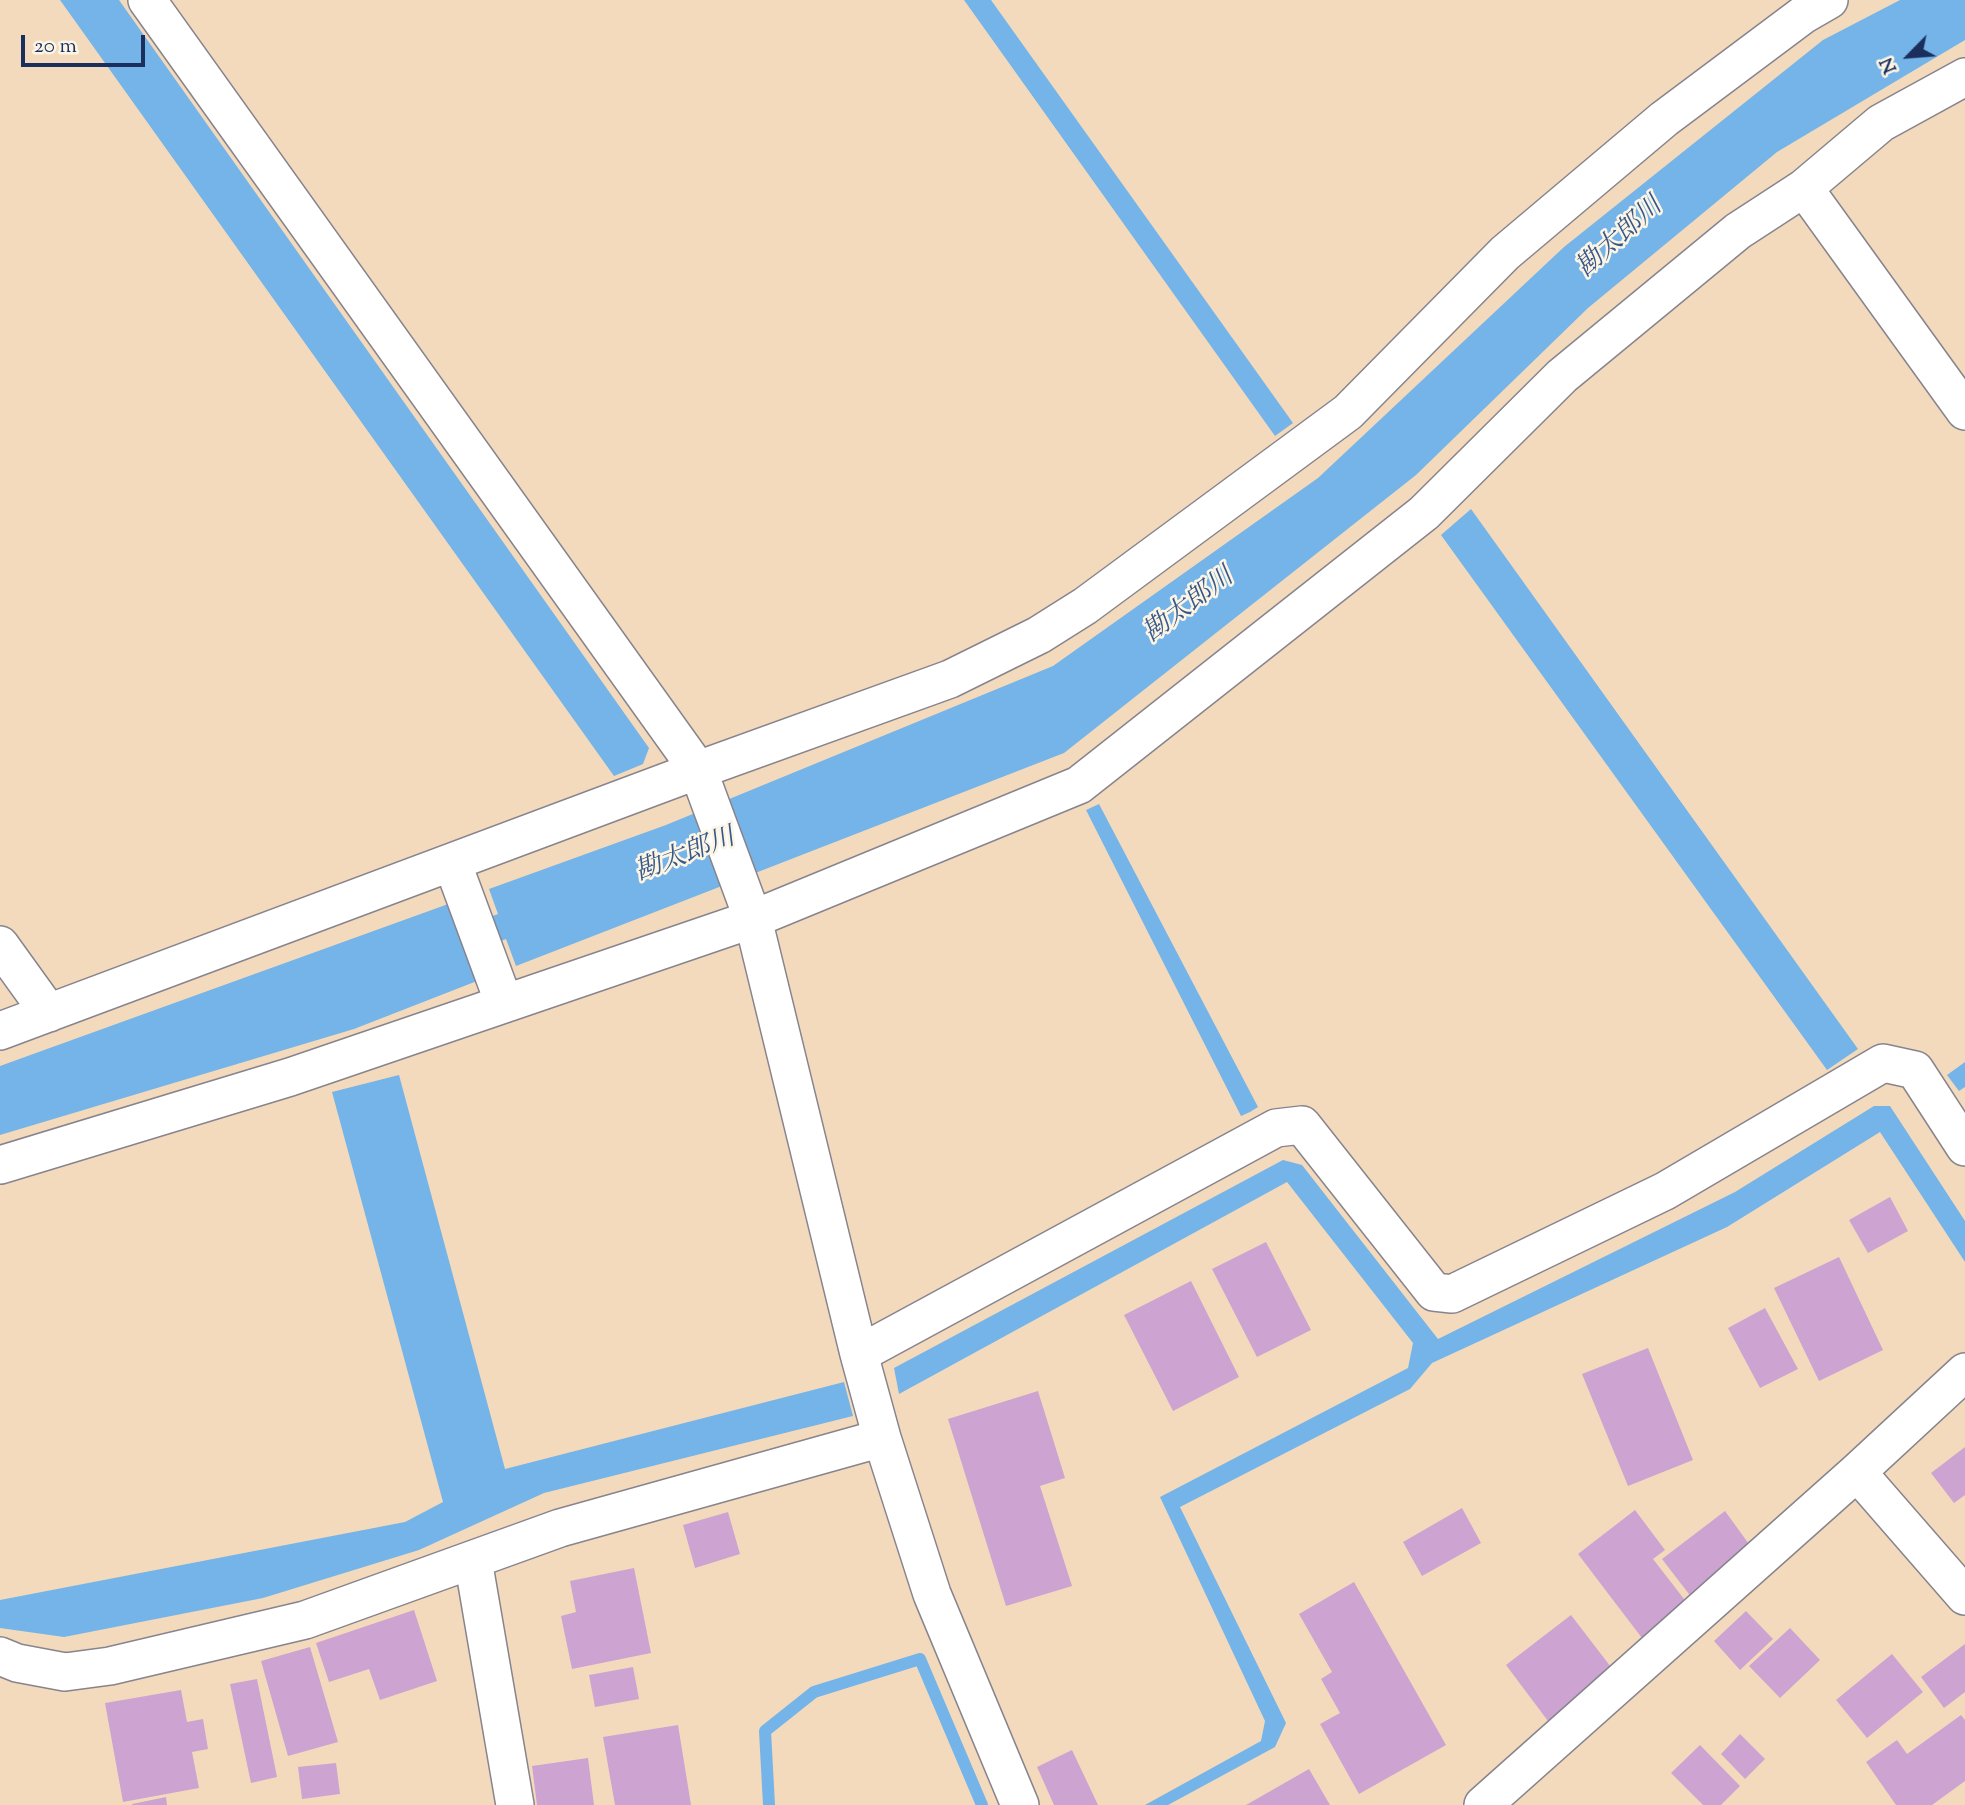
<!DOCTYPE html>
<html>
<head>
<meta charset="utf-8">
<style>
  body { margin:0 }
  #map { position:relative; width:1965px; height:1805px; overflow:hidden; background:#f3dabc; font-family:"Sorts Mill Goudy",serif }
  canvas { display:block }
  .north { position:absolute; left:1874px; top:21px; width:70px; height:70px; -webkit-text-stroke:5px #fcf5e5; paint-order:stroke; rotate:245deg; font-size:19px; font-weight:700; line-height:28px; text-align:center; color:#1b2f5e }
  .north::after { content:''; display:block; margin:auto; width:24px; height:32px; background:#1b2f5e; clip-path:polygon(50% 0,100% 100%,50% 72%,0 100%) }
  .scale { position:absolute; left:21px; top:35px; width:124px; height:32px; box-sizing:border-box; border:4px solid #1b2f5e; border-top:0; padding-left:9px; font-size:21px; line-height:24px; white-space:nowrap; color:#1b2f5e; -webkit-text-stroke:5px #fcf5e5; paint-order:stroke }
</style>
</head>
<body>
<div id="map">
<canvas width="1965" height="1805"></canvas>
<div class="north">N</div>
<div class="scale">20 m</div>
</div>
<script>
const g = document.querySelector('canvas').getContext('2d');
g.lineJoin = 'round';
function paint(path, color) {
  g.fillStyle = color;
  g.fill(path, 'evenodd');
}
function poly(rows) {
  const path = new Path2D();
  for (const r of rows) {
    path.moveTo(r[0], r[1]);
    for (let i = 2; i < r.length; i += 2) path.lineTo(r[i], r[i + 1]);
  }
  return path;
}
function trace(path, color, width, dash) {
  g.strokeStyle = color;
  g.lineWidth = width;
  g.lineCap = dash ? 'butt' : 'round';
  g.setLineDash(dash || []);
  g.stroke(path);
}
function label(font, color, halo, rows, align = 'center') {
  g.font = font + ' "Sorts Mill Goudy","Noto Serif JP",serif';
  g.lineWidth = 5;
  g.setLineDash([]);
  g.textBaseline = 'middle';
  g.strokeStyle = halo;
  g.fillStyle = color;
  for (const [text, x, y, turn = 0] of rows) {
    g.save();
    g.translate(x, y);
    g.rotate((+turn || 0) * Math.PI / 180);
    g.textAlign = isNaN(turn) ? turn : align;
    if (halo) g.strokeText(text, 0, 0);
    g.fillText(text, 0, 0);
    g.restore();
  }
}
const water = poly([
  [60,0,119,0,649,748,643,764,614,776],
  [964,0,991,0,1293,423,1275,436],
  [1900,0,1965,0,1965,40,1777,152,1588,308,1416,475,1064,753,516,966,506,939,468,954,477,981,354,1029,0,1135,0,1066,451,903,460,928,498,914,489,889,666,825,1053,666,1318,478,1564,247,1823,40],
  [1471,509,1858,1049,1827,1070,1441,535],
  [1099,804,1258,1107,1250,1112,1241,1116,1086,810],
  [1965,1062,1965,1087,1959,1091,1947,1075],
  [399,1075,505,1469,844,1382,853,1416,544,1493,419,1550,263,1598,64,1637,0,1628,0,1600,405,1522,443,1502,332,1092],
  [1874,1106,1890,1106,1965,1221,1965,1262,1880,1132,1727,1227,1432,1363,1410,1389,1180,1507,1286,1723,1275,1747,1168,1805,1145,1805,1261,1741,1265,1721,1160,1497,1408,1368,1413,1343,1287,1182,899,1394,894,1368,1283,1160,1302,1165,1438,1339,1735,1192]
]);
const stream = poly([
  [769,1805,765,1731,814,1692,920,1659,982,1805]
]);
const building = poly([
  [1890,1197,1908,1231,1868,1253,1849,1220],
  [1266,1242,1311,1330,1257,1357,1212,1269],
  [1839,1257,1883,1350,1819,1381,1774,1288],
  [1191,1281,1239,1377,1173,1411,1124,1315],
  [1765,1308,1798,1369,1760,1388,1728,1328],
  [1648,1348,1693,1460,1628,1486,1582,1374],
  [1038,1391,1065,1478,1040,1486,1072,1586,1006,1606,948,1419],
  [1965,1447,1965,1495,1954,1503,1931,1473],
  [1462,1508,1481,1543,1422,1576,1403,1542],
  [1635,1510,1665,1550,1653,1559,1691,1608,1645,1642,1578,1554],
  [1725,1511,1754,1551,1692,1598,1662,1559],
  [728,1512,740,1554,695,1568,683,1525],
  [634,1568,651,1653,572,1669,561,1616,576,1612,570,1581],
  [1354,1582,1446,1745,1359,1794,1320,1724,1340,1713,1321,1679,1332,1672,1299,1614],
  [414,1610,437,1681,380,1700,369,1669,329,1682,316,1643],
  [1746,1611,1773,1639,1740,1670,1714,1641],
  [1571,1615,1614,1671,1548,1721,1506,1665],
  [1790,1628,1820,1660,1780,1698,1749,1666],
  [1965,1644,1965,1692,1944,1708,1921,1677],
  [310,1647,338,1742,288,1756,261,1661],
  [1892,1654,1923,1692,1867,1738,1836,1700],
  [633,1667,639,1699,595,1707,589,1675],
  [257,1679,277,1777,251,1783,230,1684],
  [181,1690,187,1722,203,1719,208,1749,192,1752,199,1788,123,1802,105,1703],
  [1961,1715,1965,1720,1965,1781,1932,1805,1896,1805,1866,1762,1897,1740,1907,1754],
  [678,1725,691,1805,615,1805,603,1737],
  [1740,1734,1765,1759,1745,1779,1721,1754],
  [1700,1745,1740,1786,1721,1805,1703,1805,1671,1773],
  [1072,1750,1098,1805,1054,1805,1037,1767],
  [588,1758,594,1805,537,1805,532,1766],
  [336,1763,340,1794,302,1799,298,1767],
  [1309,1769,1330,1805,1246,1805],
  [166,1797,167,1805,132,1805,132,1804]
]);
const minor = poly([
  [147,0,698,770,753,919,859,1354,882,1438,932,1594,1020,1805],
  [1804,188,1965,411],
  [452,862,504,1003],
  [0,945,49,1013],
  [0,1031,698,770,950,679,1039,635,1085,606,1348,412,1505,253,1664,119,1803,15,1829,0],
  [0,1165,290,1077,753,919,1079,785,1424,513,1562,376,1738,231,1804,188,1881,123,1965,77],
  [859,1354,1276,1128,1302,1125,1434,1292,1452,1294,1665,1191,1883,1063,1915,1070,1965,1147],
  [1857,1472,1965,1596],
  [473,1560,515,1805],
  [0,1656,17,1663,65,1672,110,1666,305,1620,560,1528,882,1438],
  [1483,1805,1857,1472,1965,1372]
]);
const waterNames = [
  ["勘太郎川",1621,239,-42],
  ["勘太郎川",1190,607,-37],
  ["勘太郎川",686,857,-21]
];
paint(water, '#74b4e8');
trace(stream, '#74b4e8', 12);
paint(building, '#cda3d2');
trace(minor, '#87848d', 40);
trace(minor, '#fff', 37);
label('italic 26px', '#365787', '#fcf5e5', waterNames);
</script>
</body>
</html>
